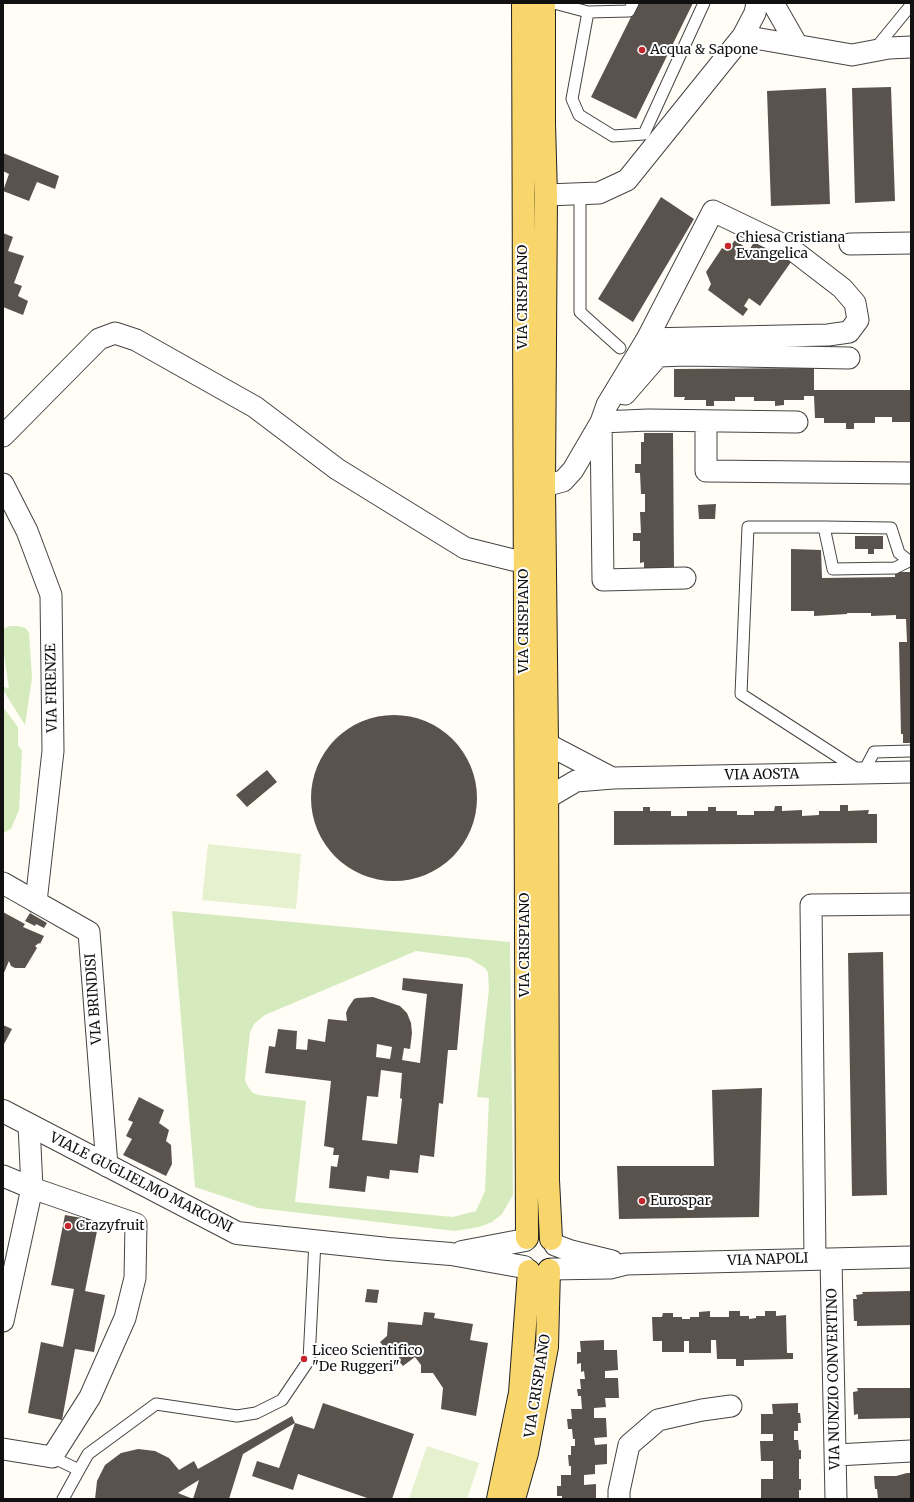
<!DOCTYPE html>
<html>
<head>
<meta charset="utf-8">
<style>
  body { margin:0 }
  #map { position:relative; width:914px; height:1502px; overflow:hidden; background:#fffdf5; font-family:Merriweather,serif }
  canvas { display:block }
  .frame { position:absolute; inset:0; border:4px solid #111; pointer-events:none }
</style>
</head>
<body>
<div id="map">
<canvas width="914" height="1502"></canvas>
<div class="frame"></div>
</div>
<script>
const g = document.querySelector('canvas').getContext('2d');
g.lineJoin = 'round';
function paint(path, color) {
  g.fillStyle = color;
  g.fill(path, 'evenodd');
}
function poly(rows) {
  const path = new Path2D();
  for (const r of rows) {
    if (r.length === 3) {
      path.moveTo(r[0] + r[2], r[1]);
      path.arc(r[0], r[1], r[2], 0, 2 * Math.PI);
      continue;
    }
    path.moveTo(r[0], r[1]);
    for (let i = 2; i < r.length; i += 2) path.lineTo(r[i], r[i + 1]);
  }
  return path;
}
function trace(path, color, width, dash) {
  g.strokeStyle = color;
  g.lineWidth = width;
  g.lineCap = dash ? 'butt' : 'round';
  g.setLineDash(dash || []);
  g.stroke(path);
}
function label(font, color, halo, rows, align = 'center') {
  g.font = font + ' Merriweather,serif';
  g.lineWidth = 4;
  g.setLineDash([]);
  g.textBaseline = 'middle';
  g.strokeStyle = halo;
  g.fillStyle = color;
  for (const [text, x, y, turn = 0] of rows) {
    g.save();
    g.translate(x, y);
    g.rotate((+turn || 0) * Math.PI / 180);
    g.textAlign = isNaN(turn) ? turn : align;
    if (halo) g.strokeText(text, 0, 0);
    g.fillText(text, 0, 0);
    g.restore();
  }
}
const green = poly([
  [10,626,18,626,25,628,29,632,32,678,25,725,3,690,3,686,9,689,3,648,3,629],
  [3,707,18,727,18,745,22,751,19,810,11,829,3,833],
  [172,911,510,942,513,1195,502,1214,492,1222,479,1227,455,1231,258,1208,195,1187],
  [416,951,469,958,485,968,488,972,489,989,477,1097,489,1098,485,1191,476,1211,453,1217,295,1202,306,1101,259,1095,253,1093,249,1088,246,1083,245,1079,250,1032,255,1023,265,1015]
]);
const pitch = poly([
  [208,844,301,854,296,909,202,900],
  [427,1446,479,1463,467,1499,409,1499]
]);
const building = poly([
  [638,3,693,3,636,119,591,97],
  [891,87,895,201,855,203,852,88],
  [826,88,830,204,771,206,767,91],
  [3,153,59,176,55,189,37,182,29,201,3,191,9,174,3,171],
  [661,197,694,219,633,322,598,299],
  [3,233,13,237,8,251,24,256,14,283,22,286,18,296,28,301,23,315,3,307],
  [757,238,791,262,760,306,749,298,744,306,748,309,743,316,708,290,711,284,706,272,722,248,727,251,735,240,749,250],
  [814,368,814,390,911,390,911,422,892,422,892,417,875,417,875,423,854,423,854,429,846,429,846,423,824,423,824,418,815,418,814,396,804,396,804,400,784,400,784,405,775,406,775,401,754,401,754,397,735,397,735,401,714,401,714,406,706,406,706,400,684,400,685,397,674,397,674,369],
  [644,433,673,433,674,571,644,572,644,562,640,563,640,541,633,541,633,533,641,533,640,512,645,512,645,494,641,494,640,473,635,473,635,464,641,464,641,442,644,442],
  [716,504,715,519,699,519,698,505],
  [855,536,883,536,883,549,874,549,874,554,868,554,868,549,855,549],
  [791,549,821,550,822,578,895,577,895,572,911,572,911,743,903,743,903,734,901,734,899,642,907,642,906,619,896,619,896,615,871,616,871,613,847,613,847,614,814,616,814,611,791,611],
  [394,798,83],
  [267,770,277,782,247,807,236,795],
  [840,805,848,805,848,811,869,810,868,814,877,814,877,843,614,845,614,811,643,811,643,807,650,807,650,811,671,811,671,816,687,816,687,811,708,811,708,807,716,807,716,811,737,811,737,815,754,815,754,811,774,811,775,806,782,806,782,811,802,810,802,816,819,815,819,811,840,811],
  [3,912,25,924,23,927,44,936,40,944,39,943,35,946,37,948,25,968,15,968,11,966,9,961,3,975],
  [30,913,47,923,44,928,36,924,35,926,25,921],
  [883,952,887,1195,852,1196,848,953],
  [403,978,463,984,457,1050,448,1050,443,1104,439,1103,434,1157,420,1155,418,1173,390,1170,389,1179,367,1176,365,1192,329,1188,331,1166,337,1167,339,1155,333,1155,334,1148,324,1146,331,1081,265,1073,269,1046,275,1047,278,1029,297,1031,296,1049,307,1050,308,1039,325,1042,328,1019,347,1021,346,1013,348,1008,354,999,357,998,373,997,400,1006,407,1013,411,1023,412,1033,410,1049,404,1048,402,1060,420,1063,427,994,402,990],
  [377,1044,392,1047,390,1059,376,1057],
  [381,1070,402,1073,400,1098,402,1099,397,1144,362,1140,367,1096,378,1097],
  [3,1025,12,1029,3,1046],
  [762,1088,759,1217,619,1219,617,1166,714,1166,712,1090],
  [139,1097,164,1110,159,1123,169,1130,166,1141,171,1145,172,1164,166,1176,123,1155,132,1139,126,1136,133,1122,128,1120],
  [65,1215,99,1221,85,1291,105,1295,94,1352,75,1349,62,1420,28,1413,41,1342,63,1347,74,1289,51,1285],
  [367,1289,379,1290,377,1303,365,1302],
  [911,1291,911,1325,857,1326,857,1321,854,1321,853,1299,857,1299,856,1295,863,1294,862,1292],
  [710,1311,710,1317,729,1317,729,1311,740,1311,740,1316,749,1316,749,1319,756,1318,756,1316,765,1316,765,1311,776,1311,776,1316,786,1315,787,1353,793,1353,793,1359,744,1360,744,1366,736,1366,736,1359,717,1359,716,1340,711,1340,711,1353,689,1353,689,1341,684,1341,684,1352,662,1352,662,1341,653,1341,652,1317,662,1317,663,1313,673,1313,673,1317,682,1317,682,1319,690,1319,690,1317,699,1317,699,1312],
  [424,1312,435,1313,434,1318,473,1324,470,1340,488,1343,476,1416,441,1409,443,1388,433,1373,421,1373,421,1365,415,1357,403,1366,397,1359,404,1354,401,1350,392,1357,380,1342,387,1336,388,1322,422,1325],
  [604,1340,604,1350,617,1350,618,1370,605,1371,605,1378,618,1378,619,1398,605,1398,606,1407,594,1408,594,1418,606,1418,607,1437,594,1438,595,1445,607,1444,607,1464,595,1465,595,1474,584,1475,584,1485,596,1484,596,1499,562,1499,562,1496,557,1496,557,1486,561,1486,561,1475,571,1475,571,1466,569,1466,568,1455,571,1455,571,1446,575,1446,575,1439,573,1439,572,1429,568,1429,567,1419,572,1419,571,1409,582,1409,581,1396,578,1396,577,1389,581,1389,580,1379,585,1379,584,1371,581,1372,581,1363,577,1364,577,1352,581,1352,580,1341],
  [857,1388,911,1388,911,1418,858,1419,858,1414,854,1415,853,1392,858,1391],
  [323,1403,414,1434,392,1499,370,1499,298,1474,293,1490,252,1476,257,1461,279,1468,295,1423,314,1429],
  [798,1403,798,1413,800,1413,801,1423,798,1423,798,1431,794,1431,794,1440,798,1440,799,1450,801,1450,801,1459,799,1459,799,1479,801,1479,801,1490,799,1490,799,1499,761,1499,761,1479,773,1479,773,1461,761,1461,760,1441,773,1441,773,1434,761,1434,761,1414,773,1414,772,1404],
  [292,1416,295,1423,243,1454,229,1499,95,1499,97,1481,105,1465,121,1453,138,1449,155,1451,169,1458,179,1470,194,1461,198,1469],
  [199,1480,193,1499,178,1493,186,1488],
  [907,1473,911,1473,911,1499,878,1499,877,1489,875,1489,874,1476,896,1476]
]);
const service = poly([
  [554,3,588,12,629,11,633,3],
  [588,12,572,99,579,115,613,136,644,134,704,3],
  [875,49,911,5],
  [580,194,580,312,620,348],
  [824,527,833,569,895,568,909,561,899,553,891,528,824,527,748,527,741,694,863,773,874,752,911,751],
  [52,1457,79,1470,88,1454,156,1404,237,1416,256,1413,282,1400,309,1360,315,1241],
  [63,1499,79,1470]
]);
const minor = poly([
  [773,3,797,45],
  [743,36,852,55,889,48,911,47],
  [546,195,599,193,627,180,743,36,755,13,757,3],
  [850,244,911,243],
  [625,394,658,356,686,355,849,358],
  [706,421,706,471,911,473],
  [3,436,99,339,115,333,136,340,255,407,337,469,465,548,513,560,524,561],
  [3,484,27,531,51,595,53,751,36,902],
  [544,486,563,481,573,470,601,422,607,405,647,339,713,211,790,248,842,288,855,303,858,320,849,332,828,335,647,339],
  [685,578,603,580,601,422,648,420,797,422],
  [547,744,612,778],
  [547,798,576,781,613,778,911,772],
  [3,883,89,932,107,1166],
  [3,1176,32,1188,136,1224,135,1278,125,1318,90,1397,52,1457,3,1449],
  [555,1245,571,1251,612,1261],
  [815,1259,811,905,911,904],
  [831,1259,836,1499],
  [551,1269,610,1268,626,1264,911,1257],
  [3,1321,32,1188,29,1125],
  [836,1455,911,1451],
  [619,1499,619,1491,629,1445,658,1420,702,1410,731,1406]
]);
const tertiary = poly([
  [3,1111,237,1233,388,1249,451,1254,524,1267],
  [462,1252,525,1240]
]);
const primary = poly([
  [523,3,527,1238],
  [544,3,544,123,546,195,544,486,547,744,548,1180,551,1239],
  [498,1499,520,1393,529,1271],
  [514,1499,527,1453,547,1347,549,1270]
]);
const markers = [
  [642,50,4,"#c4262e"],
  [728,246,4,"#c4262e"],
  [642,1201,4,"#c4262e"],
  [68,1226,4,"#c4262e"],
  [304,1359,4,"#c4262e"]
];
const poiNames = [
  ["Acqua & Sapone",650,50],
  ["Chiesa Cristiana",736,238],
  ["Evangelica",736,254],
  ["Eurospar",650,1201],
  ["Crazyfruit",76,1226],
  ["Liceo Scientifico",312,1351],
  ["\"De Ruggeri\"",312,1367]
];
const streetNames = [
  ["VIA CRISPIANO",523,297,-90],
  ["VIA CRISPIANO",524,621,-90],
  ["VIA FIRENZE",52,688,-91],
  ["VIA AOSTA",762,775,-1],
  ["VIA CRISPIANO",525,945,-90],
  ["VIA BRINDISI",94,999,-94],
  ["VIALE GUGLIELMO MARCONI",141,1183,27],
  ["VIA NAPOLI",768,1260,-2],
  ["VIA NUNZIO CONVERTINO",834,1379,-91],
  ["VIA CRISPIANO",538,1386,-81]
];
paint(green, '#d5ebbd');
paint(pitch, '#e6f2cf');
paint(building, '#5a524d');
trace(service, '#444', 13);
trace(minor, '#444', 23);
trace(tertiary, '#444', 24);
trace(primary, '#222', 24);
trace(service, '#fff', 11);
trace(minor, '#fff', 21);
trace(tertiary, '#fff', 22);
trace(primary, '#f9d66b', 22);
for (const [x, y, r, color] of markers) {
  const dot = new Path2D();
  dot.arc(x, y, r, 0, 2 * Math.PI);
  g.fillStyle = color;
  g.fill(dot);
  trace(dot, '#fff', 1.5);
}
label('14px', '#111', '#fff', poiNames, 'left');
label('14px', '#111', '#fff', streetNames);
</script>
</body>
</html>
